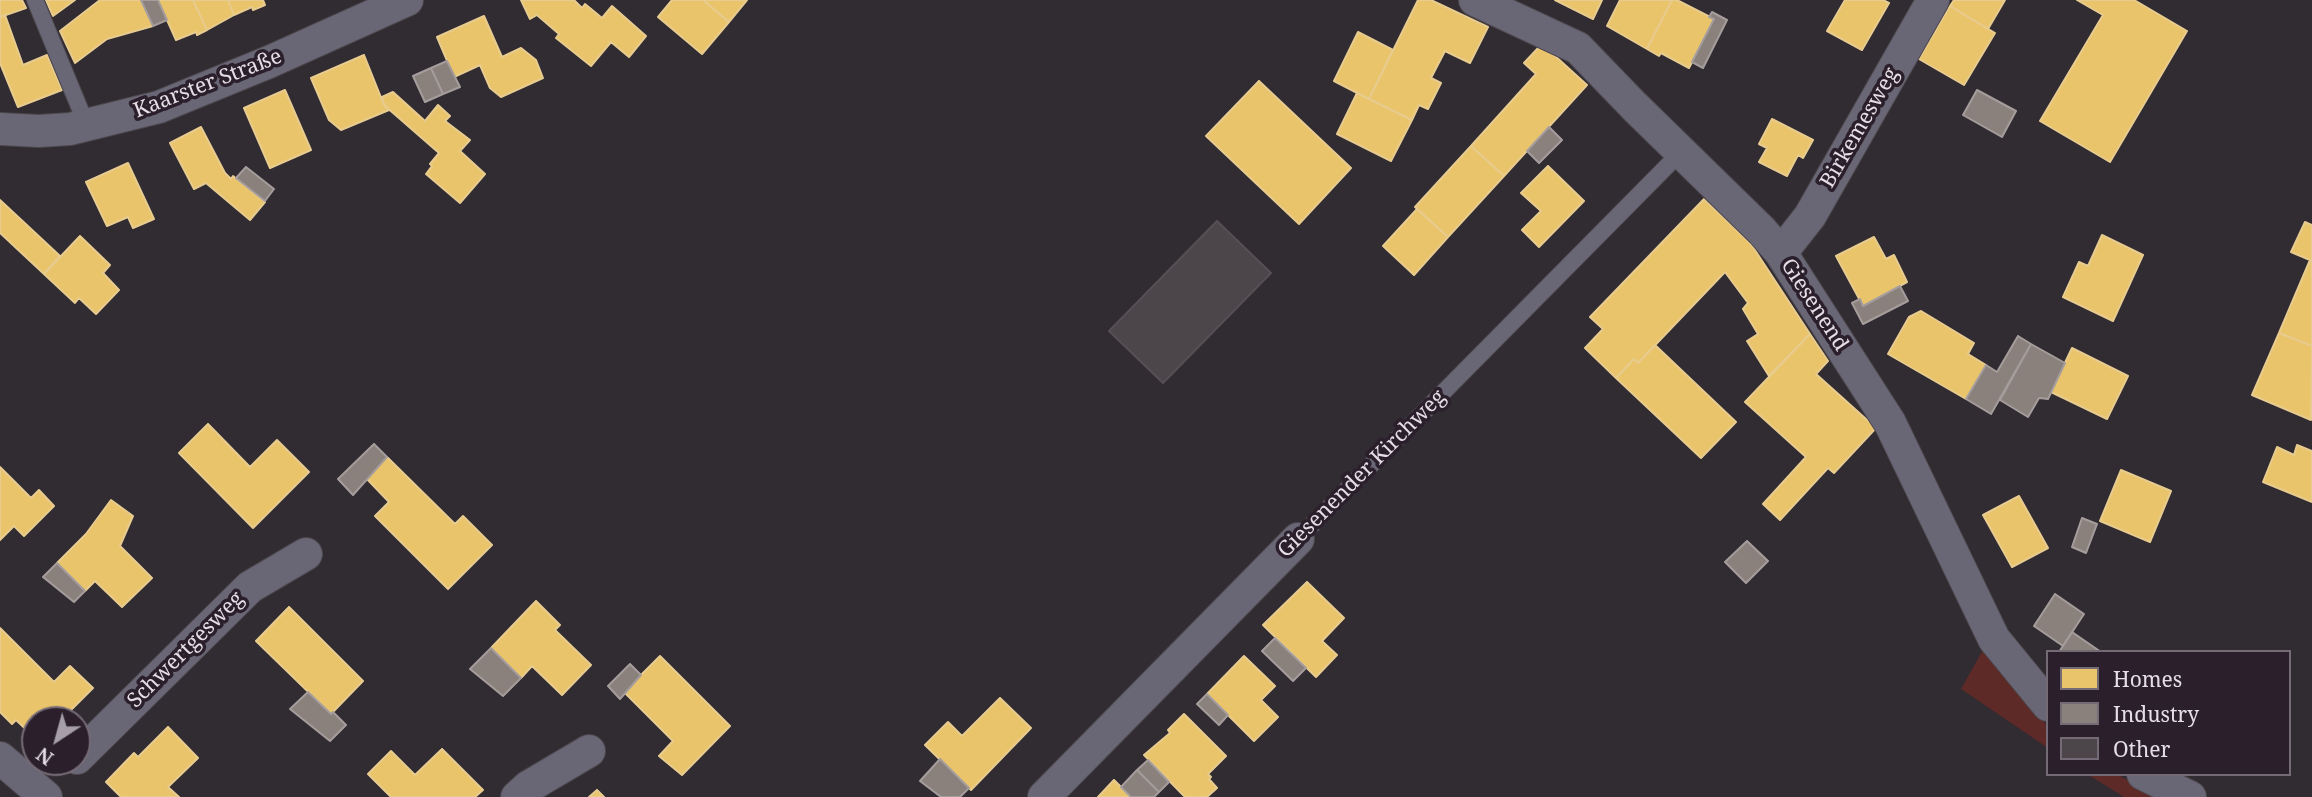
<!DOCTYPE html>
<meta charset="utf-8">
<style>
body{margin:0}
#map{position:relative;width:2312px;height:797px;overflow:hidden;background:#312b32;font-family:"Noto Serif",serif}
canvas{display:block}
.legend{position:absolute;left:2046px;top:650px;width:245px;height:126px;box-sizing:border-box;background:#2a1f2b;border:2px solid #756b76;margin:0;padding:9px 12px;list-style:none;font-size:21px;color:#e5dee6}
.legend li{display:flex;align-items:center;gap:14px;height:35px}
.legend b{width:35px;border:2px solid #756b76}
.north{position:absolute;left:21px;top:706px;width:70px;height:70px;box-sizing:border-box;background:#2a1f2b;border:2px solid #756b76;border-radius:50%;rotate:216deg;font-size:19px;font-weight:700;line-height:28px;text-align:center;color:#e5dee6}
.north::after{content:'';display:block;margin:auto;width:24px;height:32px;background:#a69fa7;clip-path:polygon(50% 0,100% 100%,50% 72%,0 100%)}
</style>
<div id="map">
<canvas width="2312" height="797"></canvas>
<ul class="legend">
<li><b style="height:19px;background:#e9c46a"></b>Homes</li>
<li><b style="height:19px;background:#8a817c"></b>Industry</li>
<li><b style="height:19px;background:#4c464a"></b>Other</li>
</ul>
<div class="north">N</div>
</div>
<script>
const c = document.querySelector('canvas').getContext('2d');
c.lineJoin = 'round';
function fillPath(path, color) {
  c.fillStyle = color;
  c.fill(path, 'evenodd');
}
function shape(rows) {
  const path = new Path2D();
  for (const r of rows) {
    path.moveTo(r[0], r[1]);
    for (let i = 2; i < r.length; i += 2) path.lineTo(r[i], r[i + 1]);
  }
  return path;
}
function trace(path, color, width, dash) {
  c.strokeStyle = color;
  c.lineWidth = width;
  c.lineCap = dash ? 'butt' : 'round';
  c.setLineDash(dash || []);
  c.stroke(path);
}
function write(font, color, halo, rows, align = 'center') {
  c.font = font + ' "Noto Serif",serif';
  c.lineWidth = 7;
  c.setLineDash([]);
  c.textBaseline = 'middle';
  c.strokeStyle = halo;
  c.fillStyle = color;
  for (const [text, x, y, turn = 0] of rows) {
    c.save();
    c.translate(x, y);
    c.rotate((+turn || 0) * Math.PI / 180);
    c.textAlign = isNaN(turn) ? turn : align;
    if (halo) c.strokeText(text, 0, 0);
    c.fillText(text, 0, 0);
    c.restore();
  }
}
fillPath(shape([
 [1984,648,2048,727,2048,748,1961,689],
 [2087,774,2117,774,2156,797,2124,797]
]), '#5d2a28');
const homes = shape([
 [0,0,22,0,26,8,0,17,0,0],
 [46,0,75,0,53,16,46,0],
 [100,0,141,0,153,26,107,39,75,63,60,31,100,0],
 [158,0,193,0,207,30,197,35,196,32,176,40,158,0],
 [193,0,228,0,234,15,207,30,193,0],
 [228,0,263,0,265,5,253,10,252,7,234,15,228,0],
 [521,0,574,0,582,8,585,4,602,18,612,6,646,36,629,57,611,42,591,66,556,38,559,34,537,15,530,19,521,0],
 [672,0,703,0,729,22,702,54,658,17,672,0],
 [703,0,747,0,729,22,703,0],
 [1418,0,1431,0,1488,27,1470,63,1445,51,1431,78,1441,83,1428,109,1419,105,1412,120,1369,99,1418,0],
 [1555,0,1602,0,1593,19,1555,0],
 [1620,0,1672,0,1647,49,1607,26,1620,0],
 [1672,0,1677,0,1714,19,1689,68,1661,53,1659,56,1647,49,1672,0],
 [1845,0,1883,0,1889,3,1862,50,1827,31,1845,0],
 [1954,0,2005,0,1988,29,1950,6,1954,0],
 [2077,0,2134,0,2187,31,2110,162,2040,121,2103,15,2077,0],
 [1950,6,1995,33,1964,85,1919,59,1950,6],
 [5,15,23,65,47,55,62,90,18,107,0,63,0,17,5,15],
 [484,16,502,57,521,48,536,60,543,78,501,97,490,88,480,65,454,77,437,37,484,16],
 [1358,32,1393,50,1369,99,1334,81,1358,32],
 [1539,47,1554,55,1587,85,1504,176,1471,146,1536,74,1524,63,1539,47],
 [364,55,384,105,389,110,341,130,329,120,311,78,364,55],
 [1259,81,1351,168,1299,224,1206,136,1259,81],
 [285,90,311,150,270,168,244,108,285,90],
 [393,92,425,121,438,105,450,116,445,121,470,140,460,151,485,174,460,203,426,174,432,166,430,164,439,153,384,105,382,97,393,92],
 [1357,93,1412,120,1391,161,1337,134,1357,93],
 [1772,119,1813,140,1803,158,1798,155,1787,176,1759,162,1767,148,1759,144,1772,119],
 [201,127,225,173,231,179,233,176,265,202,250,220,206,183,194,189,170,143,201,127],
 [1471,146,1504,176,1448,237,1415,207,1471,146],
 [128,163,154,219,133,228,128,217,107,226,86,182,128,163],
 [1548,166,1584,201,1539,247,1522,230,1541,211,1521,193,1548,166],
 [1704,199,1751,244,1810,334,1769,376,1747,341,1758,334,1743,309,1748,303,1725,272,1638,363,1634,359,1616,378,1585,348,1603,329,1590,317,1704,199],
 [0,200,60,256,44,274,0,233,0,200],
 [1417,209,1448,237,1414,275,1383,246,1417,209],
 [2305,222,2312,225,2312,346,2279,333,2310,260,2291,252,2305,222],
 [2102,235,2143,255,2113,321,2063,297,2079,262,2088,266,2102,235],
 [80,236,110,265,103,273,119,290,96,314,79,298,75,303,44,274,80,236],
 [1874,237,1886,259,1894,255,1907,282,1863,306,1836,256,1874,237],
 [1921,311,1974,343,1968,354,1986,365,1966,399,1888,354,1909,317,1921,311],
 [2279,333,2312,346,2311,420,2252,395,2279,333],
 [1810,334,1828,361,1816,374,1876,428,1834,473,1828,468,1780,520,1763,504,1806,457,1745,402,1810,334],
 [1655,345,1736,422,1701,458,1616,378,1634,359,1638,363,1655,345],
 [2072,348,2128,376,2107,419,2051,392,2072,348],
 [208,424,250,467,277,440,309,472,253,528,179,453,208,424],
 [2297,445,2312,451,2312,502,2263,482,2277,447,2294,455,2297,445],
 [387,457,455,524,463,516,492,545,448,589,375,516,389,502,366,478,387,457],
 [0,467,31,498,39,490,54,506,24,536,14,526,0,540,0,467],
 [2121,470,2171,491,2150,542,2100,521,2121,470],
 [2019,496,2048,548,2012,567,1983,515,2019,496],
 [111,500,133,516,120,546,152,578,122,607,95,581,85,591,57,563,86,534,111,500],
 [1307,582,1344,618,1322,641,1337,655,1316,677,1263,625,1307,582],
 [536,601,560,625,555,630,591,665,562,695,532,666,521,678,491,648,536,601],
 [289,607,363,681,331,714,256,641,289,607],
 [0,628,54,682,70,666,93,688,61,720,35,720,35,738,16,720,12,724,0,712,0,628],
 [660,656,730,726,682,775,659,756,673,741,624,692,660,656],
 [1244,656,1275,686,1261,700,1278,717,1254,741,1207,694,1244,656],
 [1000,698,1031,728,971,790,925,745,948,722,962,736,1000,698],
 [1184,714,1226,756,1208,774,1211,777,1209,779,1217,788,1207,797,1185,797,1144,755,1170,733,1168,730,1184,714],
 [168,727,198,758,168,787,179,797,121,797,106,782,134,753,138,757,168,727],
 [442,749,483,790,475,797,391,797,368,774,391,751,415,775,442,749],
 [1114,780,1131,797,1098,797,1114,780],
 [597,790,604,797,589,797,597,790]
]);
fillPath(homes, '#e9c46a');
trace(homes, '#e8cc8f', 2);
const industry = shape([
 [141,0,158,0,167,20,153,26,141,0],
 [1712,12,1727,20,1703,68,1692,62,1714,19,1709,17,1712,12],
 [447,61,460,87,443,94,431,68,447,61],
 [431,68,443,94,425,102,413,76,431,68],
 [1977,90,2016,111,2002,137,1963,115,1977,90],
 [1549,127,1562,140,1539,163,1527,151,1549,127],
 [246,167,274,189,265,201,236,178,246,167],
 [1900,286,1908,301,1863,324,1852,303,1860,299,1863,306,1900,286],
 [2018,336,2031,344,1991,414,1966,399,1986,365,1997,372,2018,336],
 [2031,344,2065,363,2048,399,2039,398,2028,417,2000,400,2031,344],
 [374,444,387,457,353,495,338,479,374,444],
 [2082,518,2097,524,2086,553,2072,547,2082,518],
 [1747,541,1768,561,1746,583,1725,562,1747,541],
 [57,563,85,591,74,602,43,577,57,563],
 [2055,594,2084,614,2063,646,2034,626,2055,594],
 [2072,632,2101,652,2059,652,2072,632],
 [1275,638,1306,668,1293,681,1262,651,1275,638],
 [491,648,521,678,503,696,470,669,491,648],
 [630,664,641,675,620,699,608,686,630,664],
 [308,692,331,714,333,712,346,725,330,741,290,709,308,692],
 [1207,694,1228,715,1219,725,1197,704,1207,694],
 [940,759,969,788,960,797,941,797,920,781,940,759],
 [1148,760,1169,782,1159,792,1137,770,1148,760],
 [1137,770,1159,792,1154,797,1131,797,1121,787,1137,770]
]);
fillPath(industry, '#8a817c');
trace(industry, '#a59d9c', 2);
const building = shape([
 [1217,221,1271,273,1163,383,1109,331,1217,221]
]);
fillPath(building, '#4c464a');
trace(building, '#565055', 2);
const lane = shape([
 [35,0,87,126],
 [1298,539,1681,152]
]);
const street = shape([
 [1475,0,1578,48,1634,106,1762,231,1781,253,1890,423,1994,639,2048,705],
 [0,129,39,131,70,129,159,107,269,62,407,0],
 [1781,253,1810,216,1933,0],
 [0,758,46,797],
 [77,758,250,587,306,554],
 [2143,774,2190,797],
 [517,797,528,787,589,751],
 [1044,797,1298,539]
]);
trace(lane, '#4d484e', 18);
trace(street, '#4d484e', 34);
trace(lane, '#696675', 16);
trace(street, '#696675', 32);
write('21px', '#e5dee6', '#2a1f2b', [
 ["Kaarster Straße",208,84,-21],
 ["Birkemesweg",1860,128,-60],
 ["Giesenend",1814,305,57],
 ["Giesenender Kirchweg",1362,474,-45],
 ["Schwertgesweg",186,650,-45]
]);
</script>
